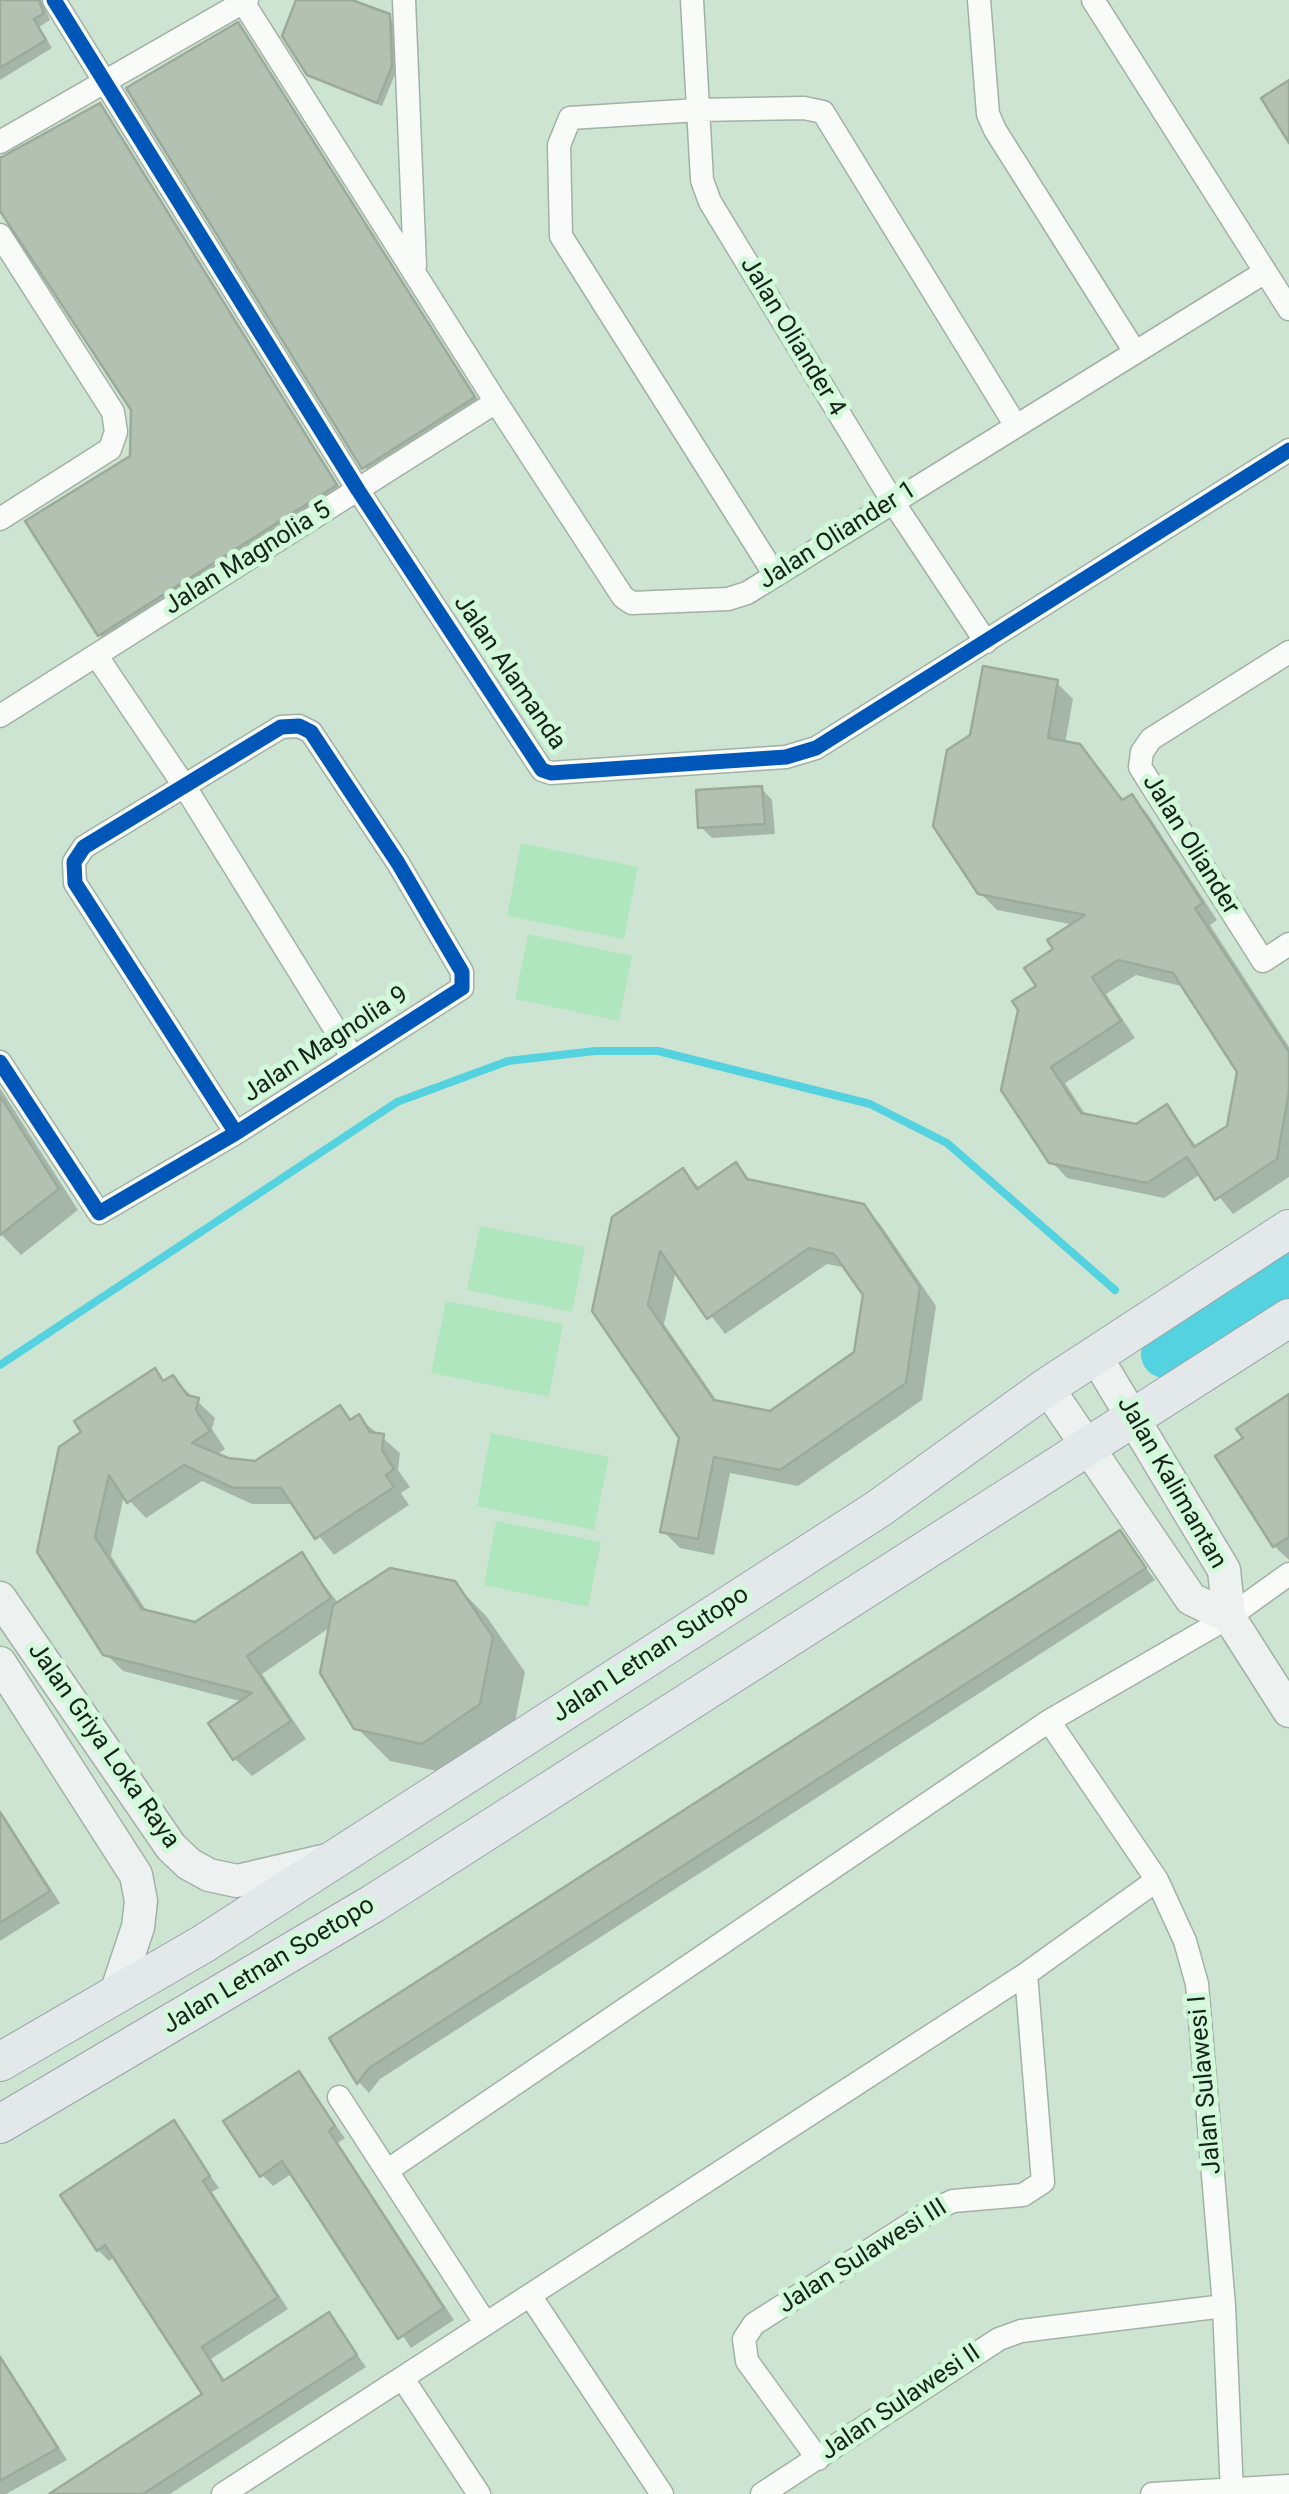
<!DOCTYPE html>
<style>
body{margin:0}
canvas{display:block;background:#cee4d3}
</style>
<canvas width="1289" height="2494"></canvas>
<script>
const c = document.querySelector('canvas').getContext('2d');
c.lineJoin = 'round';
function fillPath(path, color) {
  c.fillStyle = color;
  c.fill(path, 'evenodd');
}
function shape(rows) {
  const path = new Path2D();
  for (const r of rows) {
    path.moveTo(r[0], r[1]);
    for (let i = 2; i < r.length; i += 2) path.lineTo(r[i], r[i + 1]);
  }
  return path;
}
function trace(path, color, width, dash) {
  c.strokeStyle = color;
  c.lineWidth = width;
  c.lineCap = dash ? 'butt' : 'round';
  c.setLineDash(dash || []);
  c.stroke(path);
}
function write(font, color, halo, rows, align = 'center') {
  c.font = font + ' Roboto,sans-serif';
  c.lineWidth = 10;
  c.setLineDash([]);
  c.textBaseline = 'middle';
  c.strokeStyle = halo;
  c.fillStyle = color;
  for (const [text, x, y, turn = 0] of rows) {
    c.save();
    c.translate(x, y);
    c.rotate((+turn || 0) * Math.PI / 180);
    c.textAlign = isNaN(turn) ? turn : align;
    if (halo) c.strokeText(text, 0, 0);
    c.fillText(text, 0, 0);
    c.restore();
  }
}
fillPath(shape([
 [521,843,638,867,624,939,507,916],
 [528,934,632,956,619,1021,515,999],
 [480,1226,585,1247,572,1312,467,1290],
 [446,1301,563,1324,549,1397,431,1373],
 [491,1433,609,1457,594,1530,477,1506],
 [496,1521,601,1542,588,1607,484,1585]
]), '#b0e6bd');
fillPath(shape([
 [0,0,50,0,45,8,50,20,39,27,52,48,0,80],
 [299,0,345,0,394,22,396,72,382,106,309,74],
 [238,26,484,409,375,478,364,467],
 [100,106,346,497,111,646,100,635,133,457,133,409,0,206,0,161],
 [1057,683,1073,699,1065,744,1079,747,1124,802,1131,797,1147,813,1217,920,1210,925,1289,1047,1289,1177,1233,1214,1201,1174,1164,1198,1067,1178,1051,1161,1039,986,1075,925,997,910,980,893],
 [1136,975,1185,987,1239,1071,1229,1127,1198,1148,1166,1108,1137,1127,1087,1117,1065,1083,1135,1038,1106,994],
 [761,788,772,800,775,834,712,838,701,827],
 [0,1088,78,1210,21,1255,0,1233],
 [736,1165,753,1183,863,1207,880,1224,936,1306,922,1400,798,1486,730,1473,714,1555,680,1548,663,1531,681,1438,594,1311,682,1171,701,1189],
 [827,1264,847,1268,865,1295,856,1354,770,1414,719,1404,664,1324,676,1270,725,1334],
 [155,1371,166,1383,173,1378,215,1418,212,1429,225,1449,216,1455,256,1464,340,1408,353,1421,358,1417,400,1453,398,1470,410,1487,401,1493,409,1505,334,1555,294,1504,252,1504,202,1481,146,1518,124,1495,111,1556,148,1613,195,1625,301,1555,339,1604,454,1583,487,1617,525,1672,512,1737,456,1775,390,1761,356,1727,332,1626,262,1674,306,1739,252,1776,235,1759,244,1702,123,1671,105,1653,40,1552],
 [1289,1397,1289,1560,1274,1546,1246,1439],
 [1120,1533,1155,1580,380,2079,369,2093,359,2082,332,2039],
 [0,1810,60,1903,0,1941],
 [298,2074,345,2138,338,2143,454,2320,411,2348,293,2173,273,2186,262,2175],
 [173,2123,219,2188,212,2192,288,2309,211,2359,226,2382,329,2315,366,2367,170,2494,53,2494,206,2395,115,2257,109,2261,98,2250],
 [0,2355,67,2460,6,2494,0,2494]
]), '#0003');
trace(shape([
 [0,1365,397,1102,508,1061,595,1051,658,1051,870,1104,947,1143,1115,1290]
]), '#54d2df', 8);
trace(shape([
 [1165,1354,1289,1275]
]), '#54d2df', 48);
const building = shape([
 [0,0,39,0,44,13,34,19,46,40,0,68,0,0],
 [296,0,352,0,390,14,392,66,377,103,307,75,282,36,296,0],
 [238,22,475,397,362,469,126,88,238,22],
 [1289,80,1289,143,1261,98,1289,80],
 [100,103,337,485,98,636,25,521,130,456,131,410,0,211,0,158,100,103],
 [983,666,1058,680,1048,738,1080,744,1122,800,1132,794,1203,903,1195,908,1289,1052,1289,1092,1277,1159,1215,1200,1187,1157,1147,1183,1049,1163,1001,1090,1018,1010,1012,1001,1036,986,1024,968,1053,949,1047,940,1085,915,978,894,933,826,947,750,970,735,983,666],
 [1118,960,1173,973,1237,1072,1227,1126,1194,1147,1167,1104,1136,1124,1081,1113,1051,1067,1121,1021,1092,977,1118,960],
 [762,786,765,824,698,828,696,790,762,786],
 [0,1096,59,1189,0,1235,0,1096],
 [736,1162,747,1179,864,1204,920,1287,906,1383,780,1470,714,1457,698,1539,660,1532,679,1438,592,1311,612,1217,683,1168,697,1189,736,1162],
 [809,1248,834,1254,863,1295,854,1352,770,1411,714,1400,648,1305,660,1251,707,1319,809,1248],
 [155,1368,163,1381,173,1375,187,1395,199,1398,196,1410,210,1431,192,1443,228,1458,255,1461,340,1405,350,1420,359,1414,370,1432,384,1434,382,1450,394,1469,386,1475,394,1487,315,1539,281,1488,233,1488,184,1465,127,1503,109,1475,95,1537,142,1609,195,1622,302,1552,331,1598,247,1656,291,1721,233,1760,208,1723,252,1693,103,1655,37,1552,59,1447,81,1432,74,1421,155,1368],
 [1289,1394,1289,1537,1273,1547,1215,1456,1243,1438,1236,1429,1289,1394],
 [1120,1530,1146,1568,400,2048,369,2068,357,2084,329,2038,1120,1530],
 [390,1568,455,1581,493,1637,480,1704,422,1744,354,1729,320,1673,333,1605,390,1568],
 [0,1812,50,1891,0,1923,0,1812],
 [299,2071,335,2126,329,2131,444,2308,398,2339,282,2161,260,2177,223,2121,299,2071],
 [174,2120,210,2176,203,2181,278,2297,202,2347,223,2381,329,2312,357,2355,143,2494,49,2494,202,2394,105,2245,97,2251,60,2195,174,2120],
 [0,2357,58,2448,0,2481,0,2357]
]);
fillPath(building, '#b3c1b2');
trace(building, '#9caa9b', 2.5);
const street = shape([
 [54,0,358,490,542,770,551,773,786,757,816,748,1289,450],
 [404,0,415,266],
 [692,0,702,180,710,202,893,502,986,642],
 [979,0,988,114,995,130,1135,352],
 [1093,0,1289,309],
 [243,2,496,402,623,597,632,603,728,599,747,593,1265,272],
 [0,142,247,0],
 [0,235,113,412,116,432,110,449,0,519],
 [775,575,561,236,559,145,570,118,698,110,804,108,823,112,1016,426],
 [1289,652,1151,739,1142,752,1140,767,1263,961,1289,944],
 [96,655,185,787,353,1058],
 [0,716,496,402],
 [0,1062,99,1213,236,1133,462,988,462,972,398,863,311,732,299,726,281,727,84,847,74,862,75,883,236,1133],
 [1049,1721,1157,1880,1185,1941,1197,1984,1224,2306,1232,2494],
 [339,2097,486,2324],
 [388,2170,1049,1721,1229,1617,1289,1574],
 [531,2297,662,2494],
 [403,2379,479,2494],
 [818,2459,747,2361,744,2339,754,2324,931,2211,953,2201,1023,2195,1043,2182,1026,1974],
 [223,2494,1026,1974,1157,1880],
 [762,2494,999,2339,1021,2331,1224,2306],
 [1152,2494,1289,2486]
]);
const secondary = shape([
 [1095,1355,1224,1570,1229,1617,1289,1711],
 [1047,1387,1191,1599,1229,1617],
 [0,1598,171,1847,189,1864,209,1875,237,1881,327,1860],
 [0,1663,136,1875,141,1901,138,1927,117,1990]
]);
const primary = shape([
 [0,2062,203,1944,878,1509,1047,1387,1289,1229],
 [0,2124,374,1903,1289,1318]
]);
trace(street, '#a1b2a5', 25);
trace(secondary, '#a1b2a5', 35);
trace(primary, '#98a5a5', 40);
trace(street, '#f8fbf8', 22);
trace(secondary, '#edf2f1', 32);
trace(primary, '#e3e8ea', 38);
trace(shape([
 [54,0,358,490,542,770,551,773,786,757,816,748,1289,450],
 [0,1062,99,1213,236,1133,462,988,462,972,398,863,311,732,299,726,281,727,84,847,74,862,75,883,236,1133]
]), '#0057b8', 15);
write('25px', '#152318', '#d3f9db', [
 ["Jalan Oliander 4",792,337,59],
 ["Jalan Oliander 1",838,536,-32],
 ["Jalan Magnolia 5",248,559,-32],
 ["Jalan Alamanda",509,673,56],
 ["Jalan Oliander",1190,845,58],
 ["Jalan Magnolia 9",326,1045,-33],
 ["Jalan Kalimantan",1171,1483,60],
 ["Jalan Letnan Sutopo",651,1655,-33],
 ["Jalan Griya Loka Raya",103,1746,55],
 ["Jalan Letnan Soetopo",269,1966,-31],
 ["Jalan Sulawesi I",1206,2085,-95],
 ["Jalan Sulawesi III",863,2257,-32],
 ["Jalan Sulawesi II",901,2403,-34]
]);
</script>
